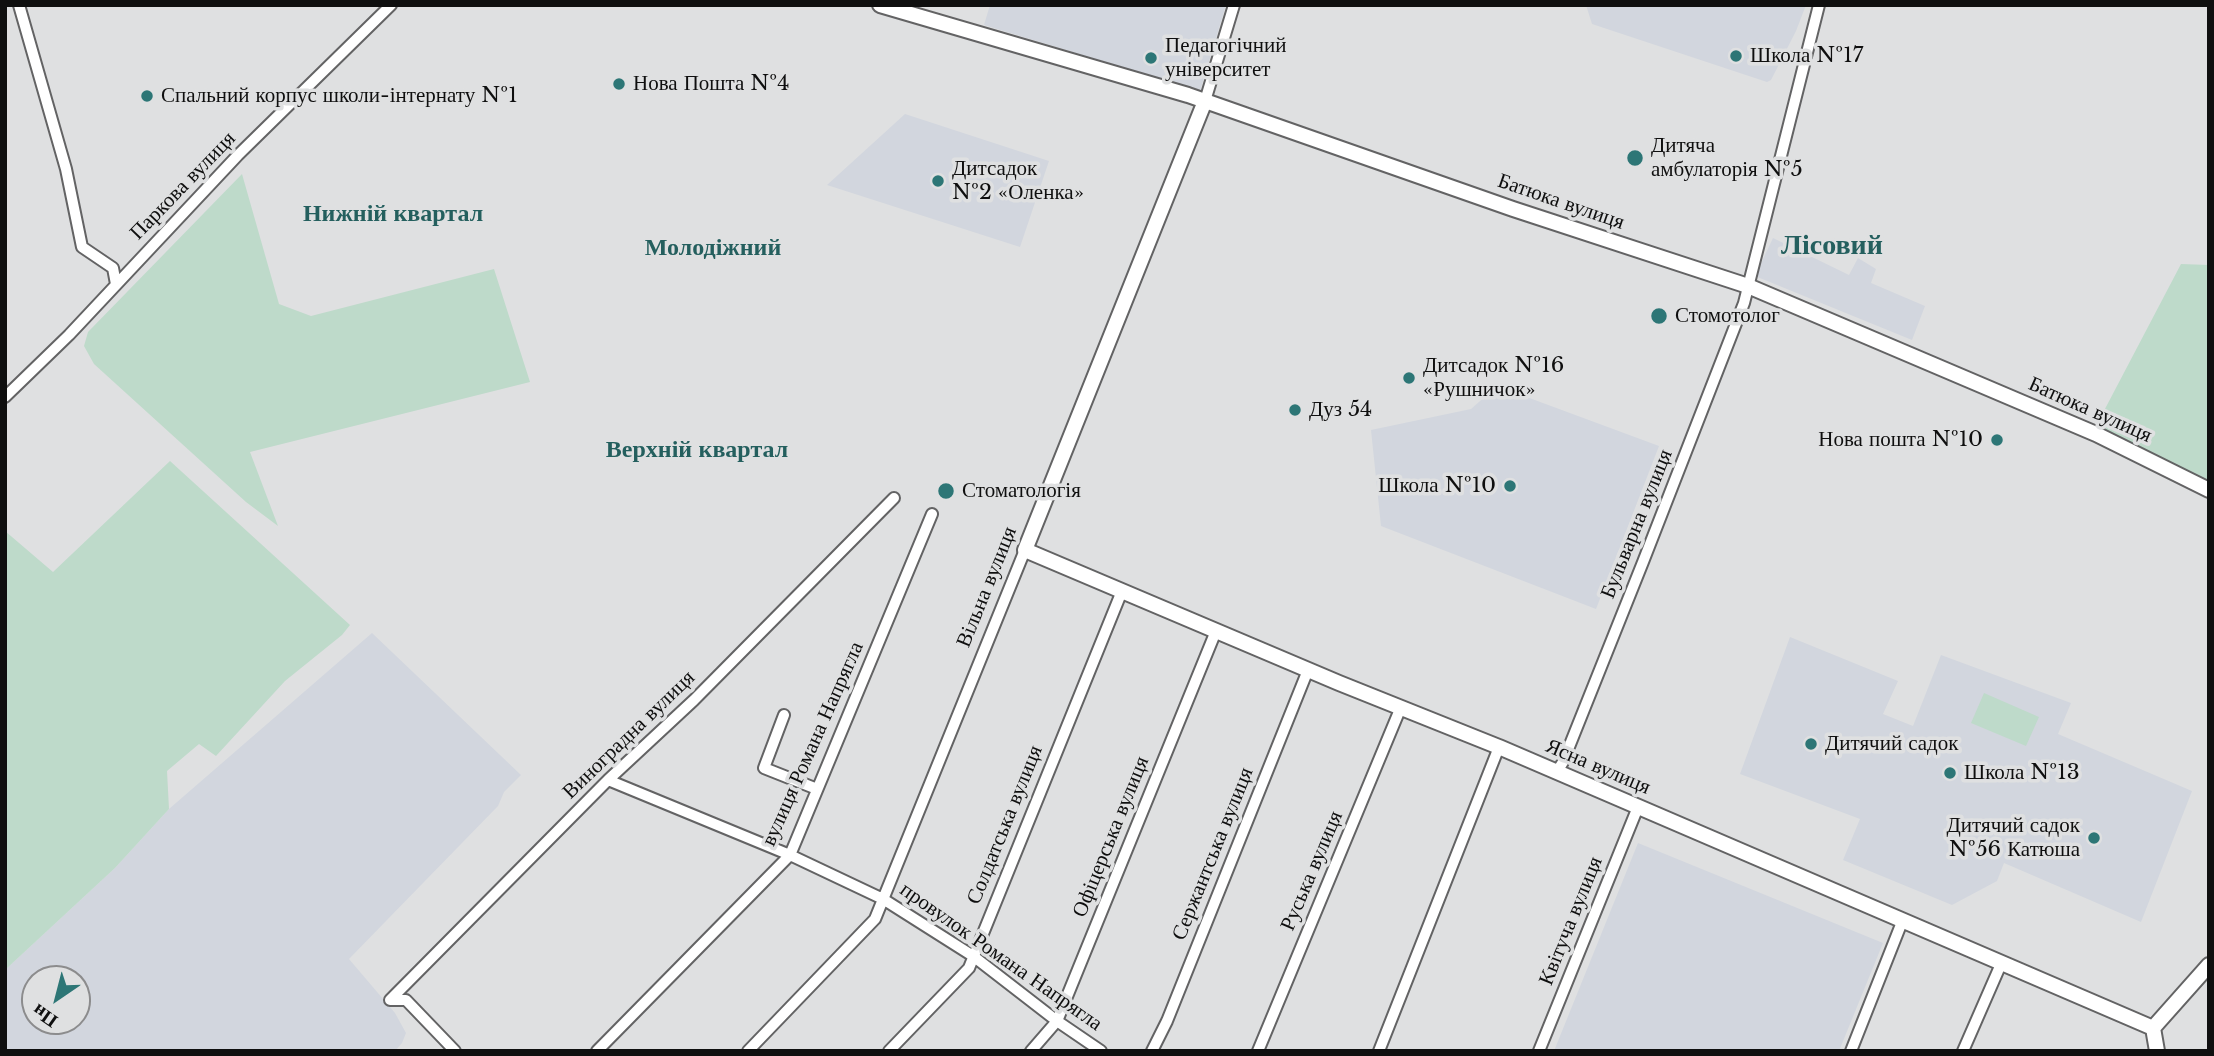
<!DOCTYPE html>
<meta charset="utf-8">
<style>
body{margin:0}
#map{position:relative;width:2214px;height:1056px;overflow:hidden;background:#dfe0e1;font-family:"Libre Baskerville",serif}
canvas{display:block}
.frame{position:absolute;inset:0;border:7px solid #0f0f0f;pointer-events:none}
.north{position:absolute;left:21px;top:965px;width:70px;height:70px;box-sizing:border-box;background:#dfe0e1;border:2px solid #8c8c8d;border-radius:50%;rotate:215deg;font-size:19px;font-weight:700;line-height:28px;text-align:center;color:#0f0f0f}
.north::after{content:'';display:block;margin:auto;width:24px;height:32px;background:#2d7676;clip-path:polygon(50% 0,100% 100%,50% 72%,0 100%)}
</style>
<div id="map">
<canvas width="2214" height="1056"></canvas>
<div class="frame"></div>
<div class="north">Пн</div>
</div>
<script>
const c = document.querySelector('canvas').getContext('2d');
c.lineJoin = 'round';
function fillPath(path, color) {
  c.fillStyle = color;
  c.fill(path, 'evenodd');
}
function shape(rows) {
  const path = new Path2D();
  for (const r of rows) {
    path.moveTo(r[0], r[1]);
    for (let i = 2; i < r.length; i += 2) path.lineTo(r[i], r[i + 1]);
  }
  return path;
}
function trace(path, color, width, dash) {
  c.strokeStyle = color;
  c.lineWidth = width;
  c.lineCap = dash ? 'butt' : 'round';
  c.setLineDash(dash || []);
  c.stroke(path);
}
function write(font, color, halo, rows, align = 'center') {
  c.font = font + ' "Libre Baskerville",serif';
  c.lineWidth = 7;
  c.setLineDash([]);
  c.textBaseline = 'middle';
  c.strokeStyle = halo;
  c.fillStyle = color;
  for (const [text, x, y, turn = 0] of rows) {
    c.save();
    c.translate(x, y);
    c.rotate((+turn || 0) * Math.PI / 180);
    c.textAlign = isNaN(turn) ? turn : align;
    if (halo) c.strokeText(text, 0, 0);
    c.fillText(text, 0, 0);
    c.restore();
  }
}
fillPath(shape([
 [990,5,1226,5,1200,91,984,25],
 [1586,5,1806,5,1796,31,1771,80,1767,82,1592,24],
 [905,114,1049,161,1020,247,827,185],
 [1773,238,1849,275,1858,258,1876,269,1871,283,1925,306,1912,340,1755,276],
 [1497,386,1659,446,1596,609,1381,526,1371,430,1471,409],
 [372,633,521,775,504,792,498,806,349,959,395,1013,406,1033,402,1043,395,1051,5,1051,5,970,115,868,169,809],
 [35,979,77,979,77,1021,35,1021],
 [1790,637,1898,681,1883,714,1913,726,1941,655,2071,703,2058,734,2192,791,2141,922,2004,863,1997,881,1952,905,1843,860,1860,819,1740,774],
 [1638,843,1883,943,1839,1051,1554,1051]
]), '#d2d6de');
fillPath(shape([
 [242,174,279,304,311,316,494,269,530,382,250,452,278,526,246,502,94,364,84,346,88,332],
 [2181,264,2209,265,2209,482,2096,426],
 [170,461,350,625,342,635,285,681,216,756,199,744,167,771,169,809,115,868,5,970,5,531,53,572],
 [1984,693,2039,717,2026,746,1971,723]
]), '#bedaca');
const street = shape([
 [19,5,66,169,82,247,113,268,116,284],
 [1205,101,1234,5],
 [5,397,69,335,238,155,391,5],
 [784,715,764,768,817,789],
 [1556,773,1563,762,1643,562,1744,303,1819,5],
 [608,780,790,855,883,899,973,956,1057,1021,1101,1051],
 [390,1000,608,780,694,700,894,498],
 [390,1000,406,1000,455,1051],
 [597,1051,790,855,932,514],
 [748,1051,875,919,1025,550],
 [889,1051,969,968,1122,591],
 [1031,1051,1057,1021,1216,631],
 [1152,1051,1167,1021,1308,670],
 [1258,1051,1401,707],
 [1379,1051,1499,747],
 [1539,1051,1638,807],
 [1851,1051,1902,922],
 [1963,1051,2001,964]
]);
const secondary = shape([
 [880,5,1188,95,1513,209,1748,286,2096,434,2209,490],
 [1205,101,1025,550,1339,683,1499,747,2153,1028],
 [2153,1028,2209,965],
 [2153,1028,2157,1051]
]);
trace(street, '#636364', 14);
trace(secondary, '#636364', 18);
trace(street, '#fff', 10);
trace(secondary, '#fff', 14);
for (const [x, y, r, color] of [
 [1736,56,7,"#2d7676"],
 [1151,58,7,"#2d7676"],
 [619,84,7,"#2d7676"],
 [147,96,7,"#2d7676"],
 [1635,158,9,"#2d7676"],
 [938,181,7,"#2d7676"],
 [1659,316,9,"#2d7676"],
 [1409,378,7,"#2d7676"],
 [1295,410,7,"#2d7676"],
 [1997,440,7,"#2d7676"],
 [1510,486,7,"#2d7676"],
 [946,491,9,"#2d7676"],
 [1811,744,7,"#2d7676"],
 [1950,773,7,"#2d7676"],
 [2094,838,7,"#2d7676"]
]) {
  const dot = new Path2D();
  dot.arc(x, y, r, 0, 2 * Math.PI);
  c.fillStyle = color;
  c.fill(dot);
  trace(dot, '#dfe0e1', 2.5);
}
write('21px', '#0f0f0f', '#dfe0e1', [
 ["Педагогічний",1165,46],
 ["університет",1165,70],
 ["Школа №17",1750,56],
 ["Нова Пошта №4",633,84],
 ["Спальний корпус школи-інтернату №1",161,96],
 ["Дитяча",1651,146],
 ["амбулаторія №5",1651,170],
 ["Дитсадок",952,169],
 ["№2 «Оленка»",952,193],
 ["Стомотолог",1675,316],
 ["Дитсадок №16",1423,366],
 ["«Рушничок»",1423,390],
 ["Дуз 54",1309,410],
 ["Нова пошта №10",1983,440,"right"],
 ["Школа №10",1496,486,"right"],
 ["Стоматологія",962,491],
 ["Дитячий садок",1825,744],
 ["Школа №13",1964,773],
 ["Дитячий садок",2080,826,"right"],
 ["№56 Катюша",2080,850,"right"]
], 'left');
write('21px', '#0f0f0f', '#dfe0e1', [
 ["Паркова вулиця",183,186,-46],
 ["Батюка вулиця",1561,202,19],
 ["Батюка вулиця",2090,410,24],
 ["Бульварна вулиця",1637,524,-68],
 ["Вільна вулиця",987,587,-68],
 ["Виноградна вулиця",629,735,-44],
 ["вулиця Романа Напрягла",813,744,-66],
 ["Ясна вулиця",1598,767,23],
 ["Солдатська вулиця",1005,825,-68],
 ["Офіцерська вулиця",1111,837,-68],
 ["Сержантська вулиця",1213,854,-68],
 ["Руська вулиця",1312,871,-67],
 ["Квітуча вулиця",1571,921,-68],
 ["провулок Романа Напрягла",1001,957,35]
]);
write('bold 24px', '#245f5e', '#dfe0e1', [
 ["Нижній квартал",393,214],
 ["Молодіжний",713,248],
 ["Верхній квартал",697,450]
]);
write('bold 28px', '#245f5e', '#dfe0e1', [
 ["Лісовий",1832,246]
]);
</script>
